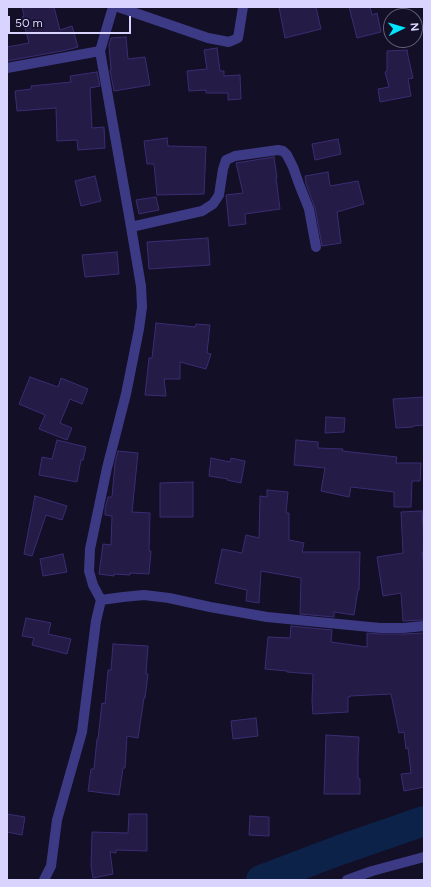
<!DOCTYPE html>
<style>
body{margin:0}
#map{position:relative;width:431px;height:887px;overflow:hidden;background:#130f26;font-family:Figtree,sans-serif}
canvas{display:block}
.frame{position:absolute;inset:0;border:8px solid #d9d4ff;pointer-events:none}
.north{position:absolute;left:383px;top:8px;width:40px;height:40px;box-sizing:border-box;background:#130f26;border:1px solid #625e7d;border-radius:50%;rotate:85deg;font-size:11px;font-weight:700;line-height:16px;text-align:center;color:#d9d4ff}
.north::after{content:'';display:block;margin:auto;width:14px;height:18px;background:#00e5ff;clip-path:polygon(50% 0,100% 100%,50% 72%,0 100%)}
.scale{position:absolute;left:8px;top:16px;width:123px;height:18px;box-sizing:border-box;border:2px solid #d9d4ff;border-top:0;padding-left:5px;font-size:12px;line-height:14px;white-space:nowrap;color:#d9d4ff;-webkit-text-stroke:3px #130f26;paint-order:stroke}
</style>
<div id="map">
<canvas width="431" height="887"></canvas>
<div class="frame"></div>
<div class="north">N</div>
<div class="scale">50 m</div>
</div>
<script>
const c = document.querySelector('canvas').getContext('2d');
c.lineJoin = 'round';
function shape(rows) {
  const path = new Path2D();
  for (const r of rows) {
    path.moveTo(r[0], r[1]);
    for (let i = 2; i < r.length; i += 2) path.lineTo(r[i], r[i + 1]);
  }
  return path;
}
function trace(path, color, width, dash) {
  c.strokeStyle = color;
  c.lineWidth = width;
  c.lineCap = dash ? 'butt' : 'round';
  c.setLineDash(dash || []);
  c.stroke(path);
}
function fillPath(path, color) {
  c.fillStyle = color;
  c.fill(path, 'evenodd');
}
trace(shape([
 [261,880,340,850,424,821]
]), '#0c2248', 30);
const building = shape([
 [22,7,54,7,60,30,72,26,78,47,67,50,7,61,7,47,29,43,22,17,24,16,22,7],
 [279,7,316,7,321,29,285,38,279,7],
 [349,7,370,7,372,15,377,13,381,32,357,38,349,7],
 [126,37,128,59,145,57,150,85,114,91,110,70,111,70,109,45,111,38,126,37],
 [217,48,220,71,224,71,224,76,240,75,241,99,228,100,228,93,206,93,206,90,189,91,187,71,207,69,204,50,217,48],
 [407,50,408,56,413,78,408,79,411,96,380,102,378,89,389,87,385,72,387,71,387,51,407,50],
 [97,72,100,86,90,88,92,128,104,127,105,148,78,150,77,140,57,141,56,108,17,111,15,91,31,89,31,86,71,82,70,76,97,72],
 [167,138,168,146,206,147,204,194,157,195,154,164,147,164,144,141,167,138],
 [338,139,341,154,315,160,312,144,338,139],
 [274,157,277,178,276,178,280,209,245,214,246,224,229,226,226,195,243,193,236,163,274,157],
 [328,172,330,186,358,181,364,204,337,212,341,243,322,246,315,208,306,184,305,176,328,172],
 [95,176,101,201,81,206,75,181,95,176],
 [156,197,159,210,139,214,136,200,156,197],
 [208,238,210,265,149,269,147,242,208,238],
 [117,252,119,274,85,277,82,255,117,252],
 [156,323,195,327,196,324,210,325,207,353,211,354,206,369,180,362,180,379,164,379,166,396,145,395,149,358,152,358,156,323],
 [30,377,58,387,61,378,88,389,82,404,70,399,60,423,72,428,67,440,39,429,45,415,19,404,30,377],
 [424,397,424,425,413,426,413,427,396,428,393,399,424,397],
 [326,417,345,418,344,432,325,433,326,417],
 [57,440,86,447,83,460,81,460,77,482,39,475,42,457,52,459,57,440],
 [296,440,318,442,318,448,343,449,342,451,397,457,396,463,421,463,420,481,412,481,411,507,394,507,394,492,351,487,349,497,321,491,325,468,294,465,296,440],
 [118,451,138,453,132,512,150,513,149,551,151,551,149,574,130,573,130,575,114,574,114,576,99,574,103,544,111,545,112,516,105,515,105,509,108,497,112,497,115,463,118,451],
 [211,458,230,462,231,458,245,461,241,483,227,480,228,479,209,476,211,458],
 [193,482,193,517,160,517,160,483,193,482],
 [267,490,288,492,286,513,289,513,289,540,304,543,302,552,360,552,359,590,358,590,354,615,334,612,334,617,300,614,301,578,261,571,259,603,246,601,247,590,215,583,222,549,242,553,246,535,259,538,260,496,267,497,267,490],
 [35,496,67,506,62,520,46,515,32,556,24,554,35,496],
 [422,511,424,540,424,552,422,552,424,567,424,620,403,621,401,593,383,596,377,557,403,553,401,512,422,511],
 [63,554,67,572,43,576,40,559,63,554],
 [26,618,51,623,48,634,71,639,67,654,32,645,34,638,22,636,26,618],
 [291,626,332,630,331,642,367,647,367,633,380,634,403,634,424,633,424,787,404,791,401,774,411,773,408,748,406,749,404,732,399,733,391,694,350,696,350,697,348,697,348,712,313,714,312,701,313,674,287,672,287,671,265,669,268,637,290,638,291,626],
 [113,644,148,646,146,674,148,674,145,698,144,698,138,738,127,736,125,768,123,768,119,795,88,791,91,769,94,769,97,739,98,739,102,703,105,704,108,670,111,670,113,644],
 [256,718,258,736,233,739,231,721,256,718],
 [326,735,359,737,358,757,358,778,360,779,360,794,324,794,326,735],
 [7,814,25,817,22,835,7,832,7,814],
 [129,814,147,814,147,851,116,850,116,853,110,852,113,874,93,878,91,866,92,832,128,833,129,814],
 [250,816,269,817,269,836,249,835,250,816]
]);
fillPath(building, '#241b47');
trace(building, '#3b2d73', 1);
trace(shape([
 [118,7,208,38,229,42,238,38,243,7],
 [7,68,100,51],
 [131,227,202,211,213,204,219,195,223,169,226,160,235,156,278,150,283,151,287,155,293,167,299,184,309,209,316,247],
 [101,600,93,585,89,571,90,549,107,468,126,394,139,329,142,307,141,286,131,227,100,51,113,7],
 [44,880,51,866,57,820,82,732,96,621,101,600,123,597,144,595,169,598,210,607,267,617,380,628,403,628,424,626],
 [347,880,372,871,424,857]
]), '#3d3a85', 10);
</script>
